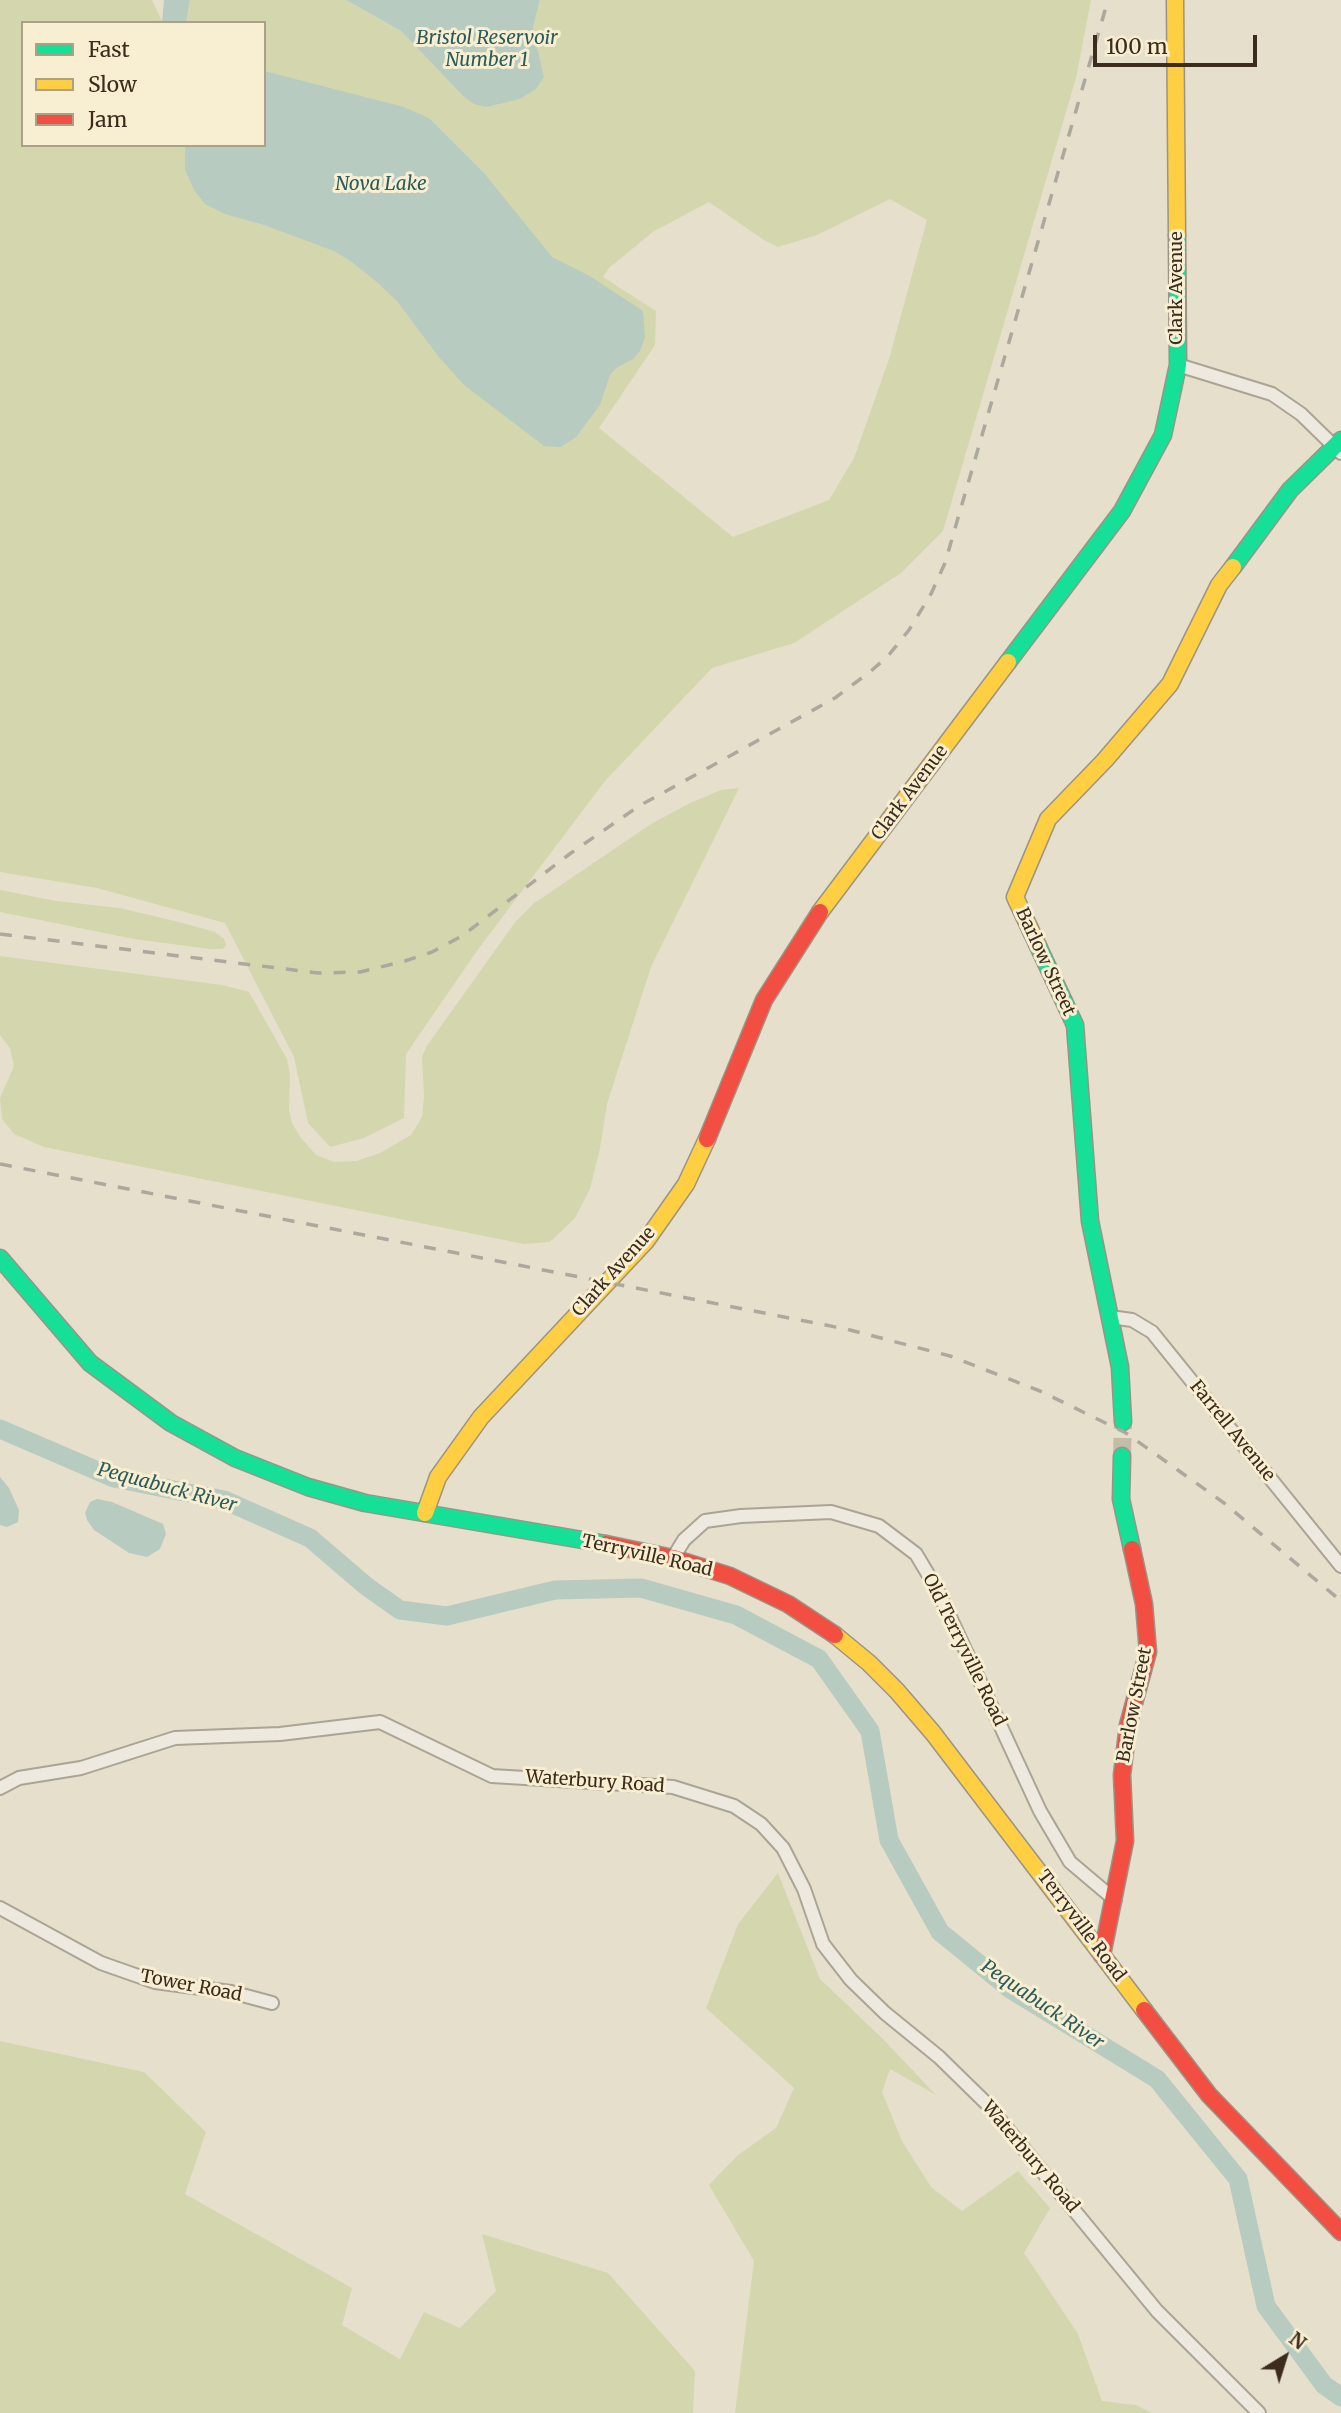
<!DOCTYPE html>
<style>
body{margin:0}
#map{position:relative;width:1341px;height:2413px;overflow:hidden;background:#e6dfcc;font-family:Merriweather,serif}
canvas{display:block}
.legend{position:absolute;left:21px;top:21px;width:245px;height:126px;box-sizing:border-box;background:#f8eed1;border:2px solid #aca089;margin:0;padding:9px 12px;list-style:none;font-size:21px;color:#3b2c1d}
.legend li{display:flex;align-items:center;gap:14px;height:35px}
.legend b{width:35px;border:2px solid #aca089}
.north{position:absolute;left:1250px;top:2322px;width:70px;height:70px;-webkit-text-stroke:5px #f8eed1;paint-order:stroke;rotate:38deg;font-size:19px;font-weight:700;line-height:28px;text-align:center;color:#3b2c1d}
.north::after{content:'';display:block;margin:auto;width:24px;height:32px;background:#3b2c1d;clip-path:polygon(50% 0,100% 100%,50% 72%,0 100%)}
.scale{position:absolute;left:1093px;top:35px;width:164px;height:32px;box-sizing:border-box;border:4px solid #3b2c1d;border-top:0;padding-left:9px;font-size:21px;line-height:24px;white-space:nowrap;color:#3b2c1d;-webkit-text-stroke:5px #f8eed1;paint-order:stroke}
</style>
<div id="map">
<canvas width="1341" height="2413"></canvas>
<ul class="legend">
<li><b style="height:9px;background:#16e098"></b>Fast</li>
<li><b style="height:9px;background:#ffcf43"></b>Slow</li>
<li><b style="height:9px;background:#f24e42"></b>Jam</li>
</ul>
<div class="north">N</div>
<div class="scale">100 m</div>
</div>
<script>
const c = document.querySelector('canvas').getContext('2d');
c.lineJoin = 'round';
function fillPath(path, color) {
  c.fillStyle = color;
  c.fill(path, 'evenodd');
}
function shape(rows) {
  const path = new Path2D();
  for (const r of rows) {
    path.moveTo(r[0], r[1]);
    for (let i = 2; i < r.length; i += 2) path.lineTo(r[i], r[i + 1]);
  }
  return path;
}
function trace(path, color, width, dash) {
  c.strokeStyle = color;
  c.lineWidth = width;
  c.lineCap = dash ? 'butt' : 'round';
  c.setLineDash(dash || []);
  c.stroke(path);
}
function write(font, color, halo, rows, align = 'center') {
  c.font = font + ' Merriweather,serif';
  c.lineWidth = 6;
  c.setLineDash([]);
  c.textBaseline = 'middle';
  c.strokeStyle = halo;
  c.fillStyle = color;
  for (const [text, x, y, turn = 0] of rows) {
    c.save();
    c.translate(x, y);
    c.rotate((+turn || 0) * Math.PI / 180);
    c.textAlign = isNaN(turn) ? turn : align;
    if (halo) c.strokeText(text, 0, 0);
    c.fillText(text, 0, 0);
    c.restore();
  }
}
fillPath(shape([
 [0,0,152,0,162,21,165,23,23,23,23,145,264,145,264,23,186,23,190,0,346,0,401,31,463,96,505,102,520,99,544,77,533,28,540,0,1091,0,1076,78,943,531,901,573,794,643,712,668,605,781,479,948,406,1054,404,1118,364,1138,330,1147,308,1123,294,1057,225,923,97,888,0,872],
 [890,199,927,220,889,359,854,458,829,500,733,537,599,428,655,345,656,311,603,277,609,268,654,231,709,202,764,240,778,247,817,235],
 [739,788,651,967,607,1104,600,1148,590,1189,575,1218,550,1242,524,1244,44,1147,14,1134,2,1119,0,1098,14,1066,10,1048,0,1035,0,956,222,985,249,992,287,1059,290,1074,289,1110,292,1123,301,1138,316,1155,334,1162,356,1161,380,1153,411,1135,422,1117,424,1096,422,1057,426,1047,516,921,533,904,651,824,690,803,721,790],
 [0,890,56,901,120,908,179,922,215,932,224,939,226,945,223,949,210,949,134,939,0,912],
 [778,1873,820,1979,883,2039,936,2095,890,2069,882,2092,902,2141,931,2187,962,2211,1018,2171,1050,2208,1024,2253,1078,2334,1102,2401,1136,2405,1152,2413,735,2413,754,2261,709,2185,738,2155,776,2128,794,2088,706,2008,738,1924],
 [0,2041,144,2072,206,2132,185,2194,352,2288,342,2325,400,2359,424,2312,460,2328,496,2291,482,2234,608,2273,695,2371,693,2413,0,2413]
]), '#d4d7ad');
fillPath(shape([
 [164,0,190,0,186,23,162,22],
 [346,0,540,0,533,28,544,77,536,89,520,99,486,107,474,104,463,96,401,31],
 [264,71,404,107,429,118,484,173,552,257,588,275,643,311,645,337,640,351,633,359,616,368,610,375,600,405,576,437,561,447,544,446,464,385,438,356,397,301,378,283,352,262,334,251,264,225,225,214,205,204,194,190,185,170,185,145,264,145],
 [0,1477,9,1488,19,1510,18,1522,7,1527,0,1525],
 [97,1499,112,1502,163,1524,166,1534,160,1549,147,1557,129,1553,94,1530,87,1520,85,1513,90,1502]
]), '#b8cbc0');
trace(shape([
 [0,1429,114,1478,224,1500,310,1538,366,1586,400,1610,447,1616,555,1590,641,1588,736,1615,819,1659,870,1731,889,1840,940,1932,1010,1989,1157,2079,1238,2179,1266,2306,1324,2385,1341,2397]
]), '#b8cbc0', 19);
trace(shape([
 [1122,1456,1123,1422]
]), '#c4bba9', 18, [18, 9]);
const street = shape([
 [1178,365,1272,394,1301,414,1341,453],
 [1110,1317,1132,1320,1152,1332,1341,1566],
 [673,1558,684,1540,705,1521,741,1516,831,1512,879,1526,916,1554,938,1591,1040,1811,1070,1862,1115,1900],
 [0,1788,19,1778,81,1768,175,1738,280,1734,380,1722,492,1776,673,1787,734,1806,761,1824,783,1848,804,1889,823,1944,851,1980,885,2013,939,2057,986,2103,1157,2311,1259,2413],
 [0,1908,101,1963,155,1982,231,1992,272,2003]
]);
const fast = shape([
 [1233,567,1290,490,1341,440],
 [1008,662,1122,511,1163,435,1178,365,1177,235],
 [1038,946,1075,1025,1090,1221,1120,1367,1123,1422],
 [0,1258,90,1363,171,1423,235,1458,308,1487,365,1503,606,1544],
 [1122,1456,1121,1499,1132,1549]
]);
const slow = shape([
 [1175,0,1177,235],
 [820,912,1008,662],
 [1038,946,1015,897,1048,819,1105,760,1170,684,1219,585,1233,567],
 [425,1513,438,1477,481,1417,646,1241,686,1184,707,1139],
 [835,1635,869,1663,897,1691,933,1733,1144,2010]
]);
const jam = shape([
 [707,1139,764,1000,820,912],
 [606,1544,673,1558,730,1576,788,1604,835,1635],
 [1102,1955,1125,1841,1122,1775,1128,1725,1148,1652,1144,1604,1132,1549],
 [1144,2010,1209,2095,1341,2232]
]);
trace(street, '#aba495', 16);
trace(fast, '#9b9385', 19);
trace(slow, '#9b9385', 19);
trace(jam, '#9b9385', 19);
trace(street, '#eee9de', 12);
trace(fast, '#16e098', 16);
trace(slow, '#ffcf43', 16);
trace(jam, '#f24e42', 16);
trace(shape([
 [0,934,318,973,360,972,405,961,432,952,462,936,571,853,639,806,835,698,871,671,888,656,909,630,931,594,945,563,1108,0],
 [0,1164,846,1329,950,1356,1040,1391,1126,1433,1224,1503,1341,1601]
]), '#ada89e', 3.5, [12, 12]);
write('18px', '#3b2c1d', '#f8eed1', [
 ["Clark Avenue",1177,288,-90],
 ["Clark Avenue",910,793,-53],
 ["Barlow Street",1045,962,65],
 ["Clark Avenue",614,1272,-48],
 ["Farrell Avenue",1232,1431,51],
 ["Terryville Road",647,1556,13],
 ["Old Terryville Road",964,1650,64],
 ["Barlow Street",1135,1705,-79],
 ["Waterbury Road",595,1782,4],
 ["Terryville Road",1081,1926,53],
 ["Tower Road",191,1986,11],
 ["Waterbury Road",1030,2157,50]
]);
write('italic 19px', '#2b5b5a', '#f8eed1', [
 ["Bristol Reservoir",487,39],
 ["Number 1",487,61],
 ["Nova Lake",381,185],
 ["Pequabuck River",167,1488,15],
 ["Pequabuck River",1042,2005,34]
]);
</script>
